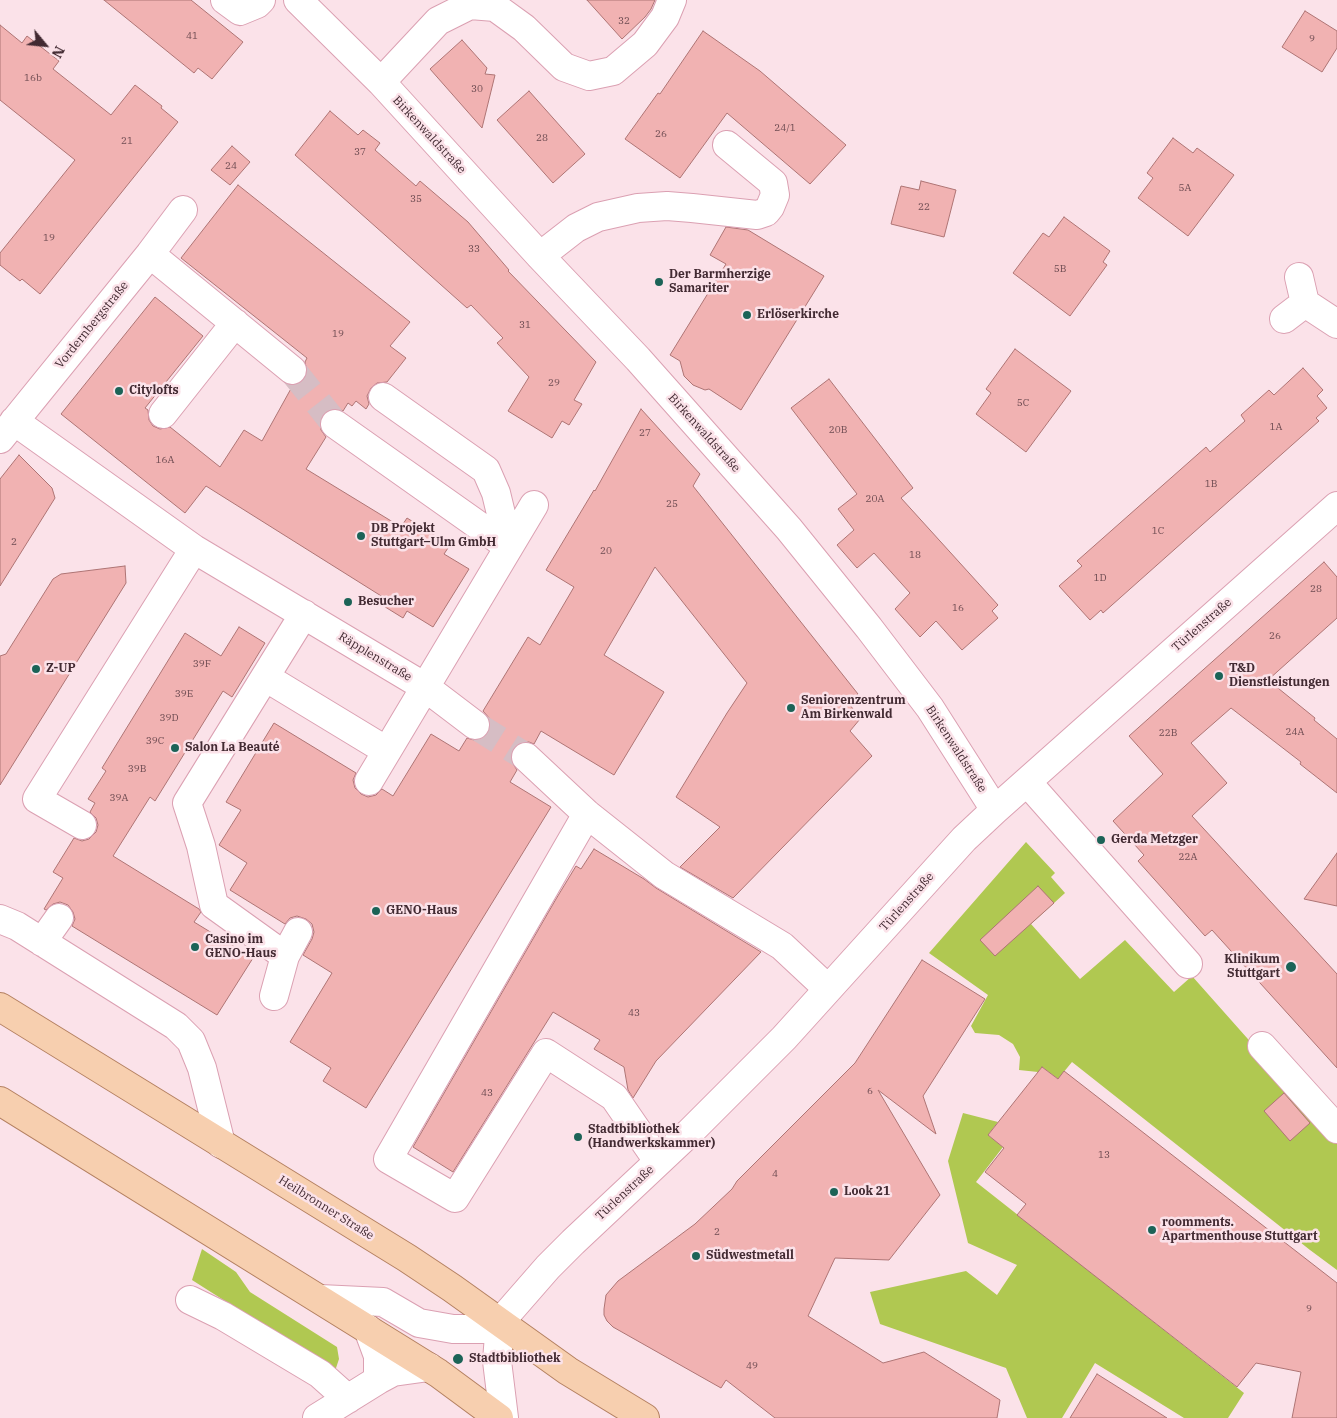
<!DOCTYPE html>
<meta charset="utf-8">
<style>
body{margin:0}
#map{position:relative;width:1337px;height:1418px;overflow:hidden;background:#fbe2e9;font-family:"IBM Plex Serif",serif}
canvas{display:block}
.north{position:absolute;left:20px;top:20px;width:50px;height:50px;-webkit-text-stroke:4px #fbe2e9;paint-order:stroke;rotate:118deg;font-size:14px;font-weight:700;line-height:20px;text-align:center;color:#422a32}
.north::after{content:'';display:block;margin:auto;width:18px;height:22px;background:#422a32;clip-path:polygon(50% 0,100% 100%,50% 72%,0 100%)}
</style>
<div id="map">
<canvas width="1337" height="1418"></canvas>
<div class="north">N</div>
</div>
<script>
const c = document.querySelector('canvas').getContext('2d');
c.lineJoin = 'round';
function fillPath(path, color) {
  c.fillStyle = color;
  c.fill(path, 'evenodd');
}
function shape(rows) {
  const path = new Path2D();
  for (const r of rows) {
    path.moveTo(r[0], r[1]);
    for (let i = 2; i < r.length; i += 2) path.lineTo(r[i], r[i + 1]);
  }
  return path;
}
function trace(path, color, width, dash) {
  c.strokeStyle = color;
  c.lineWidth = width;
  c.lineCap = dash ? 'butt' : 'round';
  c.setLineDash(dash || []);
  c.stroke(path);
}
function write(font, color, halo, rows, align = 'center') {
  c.font = font + ' "IBM Plex Serif",serif';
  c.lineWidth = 5;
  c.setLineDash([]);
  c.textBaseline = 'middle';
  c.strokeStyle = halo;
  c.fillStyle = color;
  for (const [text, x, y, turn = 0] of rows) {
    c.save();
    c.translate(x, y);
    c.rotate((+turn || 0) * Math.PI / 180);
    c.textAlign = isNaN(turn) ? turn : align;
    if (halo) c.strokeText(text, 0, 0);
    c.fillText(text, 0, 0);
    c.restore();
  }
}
fillPath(shape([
 [1026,842,1055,873,1051,877,1065,893,1031,924,1080,979,1125,940,1174,992,1192,976,1255,1047,1337,1110,1337,1270,1310,1250,1072,1062,1058,1079,1042,1067,1038,1072,1019,1070,1020,1057,1013,1044,999,1035,975,1033,971,1026,988,995,929,953],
 [963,1113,998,1122,988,1135,1003,1147,976,1182,1244,1393,1228,1418,1184,1418,1095,1363,1062,1418,1027,1418,1006,1368,880,1324,870,1292,966,1271,997,1295,1017,1265,968,1243,948,1161],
 [202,1249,236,1272,250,1292,337,1347,339,1359,335,1371,192,1280]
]), '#b0c851');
const building = shape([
 [104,0,191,0,243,42,212,79,198,68,194,73,104,0],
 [587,0,655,0,651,9,645,17,622,39,587,0],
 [1305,11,1337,31,1337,48,1322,72,1282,47,1305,11],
 [0,25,22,43,27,36,59,61,53,69,111,115,135,85,162,106,161,108,178,122,40,294,22,279,20,281,0,265,0,253,75,160,0,100,0,25],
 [703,31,760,71,846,145,810,184,727,113,680,178,625,139,658,93,660,94,703,31],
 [462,40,487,68,485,74,495,75,482,128,430,69,462,40],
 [529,91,585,154,553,183,497,120,529,91],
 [330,111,358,135,363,130,380,143,375,150,416,186,420,181,468,222,509,270,508,271,596,362,574,400,582,404,569,425,562,421,552,438,508,411,529,377,497,343,503,338,471,305,467,308,295,155,330,111],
 [1173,138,1193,153,1197,148,1234,175,1188,236,1138,198,1153,178,1147,173,1173,138],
 [232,146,250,162,230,185,211,170,232,146],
 [921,181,956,190,944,237,891,224,901,186,919,190,921,181],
 [238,185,410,322,390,346,406,358,387,382,377,383,371,388,367,396,369,404,366,409,356,401,352,406,348,403,343,411,336,408,329,410,322,415,320,422,321,430,326,437,306,469,401,527,407,518,450,545,444,554,469,569,433,627,407,611,403,618,382,605,386,599,206,486,185,513,61,414,155,297,203,336,145,408,148,410,149,420,153,426,160,429,170,427,220,467,244,430,262,441,293,385,298,384,304,379,307,372,305,362,307,358,181,258,238,185],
 [1064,217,1110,251,1103,262,1107,265,1070,316,1013,273,1043,233,1049,237,1064,217],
 [726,227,748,230,824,276,741,410,709,389,705,390,693,385,684,376,680,361,670,355,726,264,710,255,726,227],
 [1015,349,1071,391,1026,452,976,414,991,393,986,389,1015,349],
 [1303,368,1323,390,1317,396,1327,408,1316,418,1319,421,1103,613,1101,610,1090,620,1059,586,1082,566,1077,561,1206,447,1210,452,1245,421,1241,415,1269,390,1274,395,1303,368],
 [829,379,913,488,901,498,998,605,992,611,998,618,962,650,936,621,920,637,895,609,910,593,874,553,857,568,837,545,854,530,838,509,857,494,791,408,829,379],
 [641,409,700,474,693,486,858,694,848,702,860,719,850,731,872,756,733,898,680,867,720,827,676,797,727,713,747,683,655,567,604,655,664,692,614,775,541,731,534,744,529,742,522,742,514,747,511,753,511,761,517,770,510,782,551,807,366,1108,323,1081,331,1068,290,1042,332,973,303,955,312,939,314,932,312,924,306,919,297,916,290,918,285,924,230,890,247,863,219,845,241,810,226,802,274,723,356,773,353,780,355,788,361,794,368,797,376,795,382,789,393,796,431,734,459,751,467,738,474,740,481,740,487,735,490,727,490,719,483,711,528,637,540,645,574,587,546,570,594,490,595,491,641,409],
 [19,455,52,488,55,498,0,586,0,479,19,455],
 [1324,562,1337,577,1337,618,1268,680,1315,718,1314,720,1337,739,1337,793,1300,764,1301,762,1231,708,1191,743,1227,783,1192,816,1337,974,1337,1068,1212,930,1205,936,1138,861,1144,855,1113,821,1163,774,1129,736,1324,562],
 [125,566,126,583,0,785,0,656,6,654,53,579,61,574,125,566],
 [239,627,265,643,232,697,223,691,155,801,150,797,113,856,199,909,201,912,194,922,253,958,217,1015,72,926,75,919,73,912,68,905,60,902,53,904,46,910,44,909,63,878,53,872,74,838,82,841,89,839,96,832,98,825,96,818,90,812,95,803,88,799,106,771,102,768,185,633,221,656,239,627],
 [594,849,644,879,656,888,761,952,656,1061,633,1098,628,1090,624,1067,594,1049,600,1040,553,1012,453,1172,413,1147,556,899,576,866,581,869,594,849],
 [1337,853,1337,906,1304,899,1337,853],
 [1038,886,1054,903,995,956,980,940,1038,886],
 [922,960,985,999,923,1096,936,1134,878,1090,940,1195,889,1260,835,1258,808,1316,883,1363,924,1352,1000,1400,997,1418,775,1418,726,1380,721,1388,613,1327,607,1321,604,1315,604,1309,606,1295,618,1281,695,1224,732,1189,737,1181,855,1063,922,960],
 [1042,1067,1058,1079,1064,1071,1337,1283,1337,1418,1292,1418,1301,1372,1256,1363,1237,1387,1017,1215,1026,1204,985,1172,1004,1148,988,1135,1042,1067],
 [1284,1093,1310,1123,1290,1141,1264,1111,1284,1093],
 [1097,1374,1167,1418,1070,1418,1097,1374]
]);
fillPath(building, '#f1b2b2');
trace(building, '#ae7474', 1);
trace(shape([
 [292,370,335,424],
 [475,725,526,757]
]), '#d6bdc4', 28, [28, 14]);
const minor = shape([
 [225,0,240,11,257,4,261,0],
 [298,0,381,82,540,256,638,359,789,529,869,628,930,708,995,810],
 [381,82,438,21,470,5,495,7,524,28,564,67,589,76,613,71,645,44,665,17,672,0],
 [150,254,292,370],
 [540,256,576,228,598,217,638,208,667,206,692,208,757,215,766,212,770,207,775,195,773,183,727,145],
 [1299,277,1305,303],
 [1284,319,1305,303,1337,324],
 [163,414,235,323],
 [14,421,194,549,425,687,475,725],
 [335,424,509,547,496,493,486,470,383,397],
 [0,439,150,254,183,210],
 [265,677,387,751,534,505],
 [526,757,587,814,664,875,782,946,828,989],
 [369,781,387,751],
 [1027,782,1188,964],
 [587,814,388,1159,455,1198,546,1053,614,1097,658,1161],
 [82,825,37,799,194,549],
 [0,919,17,926,176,1026,191,1041,202,1068,221,1144],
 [298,932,285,956,214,905,201,846,187,803,304,614],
 [42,942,59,918],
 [274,996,285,956],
 [1262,1046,1337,1129],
 [320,1299,383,1302,419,1323,453,1329,485,1329,500,1322,548,1267,573,1242,689,1133,784,1038,964,839,995,810,1337,506],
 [190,1300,223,1316,320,1374,348,1399],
 [500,1322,497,1361,504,1418],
 [368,1329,378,1356,378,1380],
 [317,1418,378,1380,393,1372,429,1367]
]);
const major = shape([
 [0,1007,407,1258,452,1288,568,1371,645,1418],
 [0,1101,438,1373,499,1418]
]);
trace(minor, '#dba0b2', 30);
trace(major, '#b48061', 30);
trace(minor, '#fff', 28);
trace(major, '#f7cfaf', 28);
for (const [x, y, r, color] of [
 [659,282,5,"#1c6357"],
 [747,315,5,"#1c6357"],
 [119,391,5,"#1c6357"],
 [361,536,5,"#1c6357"],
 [348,602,5,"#1c6357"],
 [36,669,5,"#1c6357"],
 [1219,676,5,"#1c6357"],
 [791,708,5,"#1c6357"],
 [175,748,5,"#1c6357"],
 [1101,840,5,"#1c6357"],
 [376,911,5,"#1c6357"],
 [195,947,5,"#1c6357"],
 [1291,967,6,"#1c6357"],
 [578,1137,5,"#1c6357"],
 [834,1192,5,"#1c6357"],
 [1152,1230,5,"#1c6357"],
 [696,1256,5,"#1c6357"],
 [458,1359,6,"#1c6357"]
]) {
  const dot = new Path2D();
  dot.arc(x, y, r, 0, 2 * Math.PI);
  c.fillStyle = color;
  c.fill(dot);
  trace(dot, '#fbe2e9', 2);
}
write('10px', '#6e4c52', null, [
 ["32",624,21],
 ["41",192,36],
 ["9",1312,39],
 ["16b",33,78],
 ["30",477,89],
 ["24/1",785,128],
 ["26",661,134],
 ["28",542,138],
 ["21",127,141],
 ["37",360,152],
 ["24",231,166],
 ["5A",1185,188],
 ["35",416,199],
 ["22",924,207],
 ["19",49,238],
 ["33",474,249],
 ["5B",1060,269],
 ["31",525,325],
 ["19",338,334],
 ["29",554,383],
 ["5C",1023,403],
 ["1A",1276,427],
 ["20B",838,430],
 ["27",645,433],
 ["16A",165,460],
 ["1B",1211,484],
 ["20A",875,499],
 ["25",672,504],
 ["1C",1158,531],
 ["2",14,542],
 ["20",606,551],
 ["18",915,555],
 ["1D",1100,578],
 ["28",1316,589],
 ["16",958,608],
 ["26",1275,636],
 ["39F",202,664],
 ["39E",184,694],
 ["39D",169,718],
 ["24A",1295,732],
 ["22B",1168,733],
 ["39C",155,741],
 ["39B",137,769],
 ["39A",119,798],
 ["22A",1188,857],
 ["43",634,1013],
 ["6",870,1091],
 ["43",487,1093],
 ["13",1104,1155],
 ["4",775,1174],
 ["2",717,1232],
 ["9",1309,1309],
 ["49",752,1366]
]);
write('12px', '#422a32', '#fbe2e9', [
 ["Birkenwaldstraße",429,135,47],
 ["Vordernbergstraße",92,325,-51],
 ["Birkenwaldstraße",704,433,48],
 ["Türlenstraße",1202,625,-41],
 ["Räpplenstraße",375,657,31],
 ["Birkenwaldstraße",956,749,57],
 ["Türlenstraße",907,902,-48],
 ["Türlenstraße",625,1193,-43],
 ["Heilbronner Straße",326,1208,32]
]);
write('bold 12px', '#422a32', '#fbe2e9', [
 ["Der Barmherzige",669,275],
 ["Samariter",669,289],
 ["Erlöserkirche",757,315],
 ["Citylofts",129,391],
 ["DB Projekt",371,529],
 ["Stuttgart–Ulm GmbH",371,543],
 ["Besucher",358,602],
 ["Z-UP",46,669],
 ["T&D",1229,669],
 ["Dienstleistungen",1229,683],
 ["Seniorenzentrum",801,701],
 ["Am Birkenwald",801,715],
 ["Salon La Beauté",185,748],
 ["Gerda Metzger",1111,840],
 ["GENO-Haus",386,911],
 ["Casino im",205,940],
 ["GENO-Haus",205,954],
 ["Klinikum",1280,960,"right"],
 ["Stuttgart",1280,974,"right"],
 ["Stadtbibliothek",588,1130],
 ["(Handwerkskammer)",588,1144],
 ["Look 21",844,1192],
 ["roomments.",1162,1223],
 ["Apartmenthouse Stuttgart",1162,1237],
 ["Südwestmetall",706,1256],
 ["Stadtbibliothek",469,1359]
], 'left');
</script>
